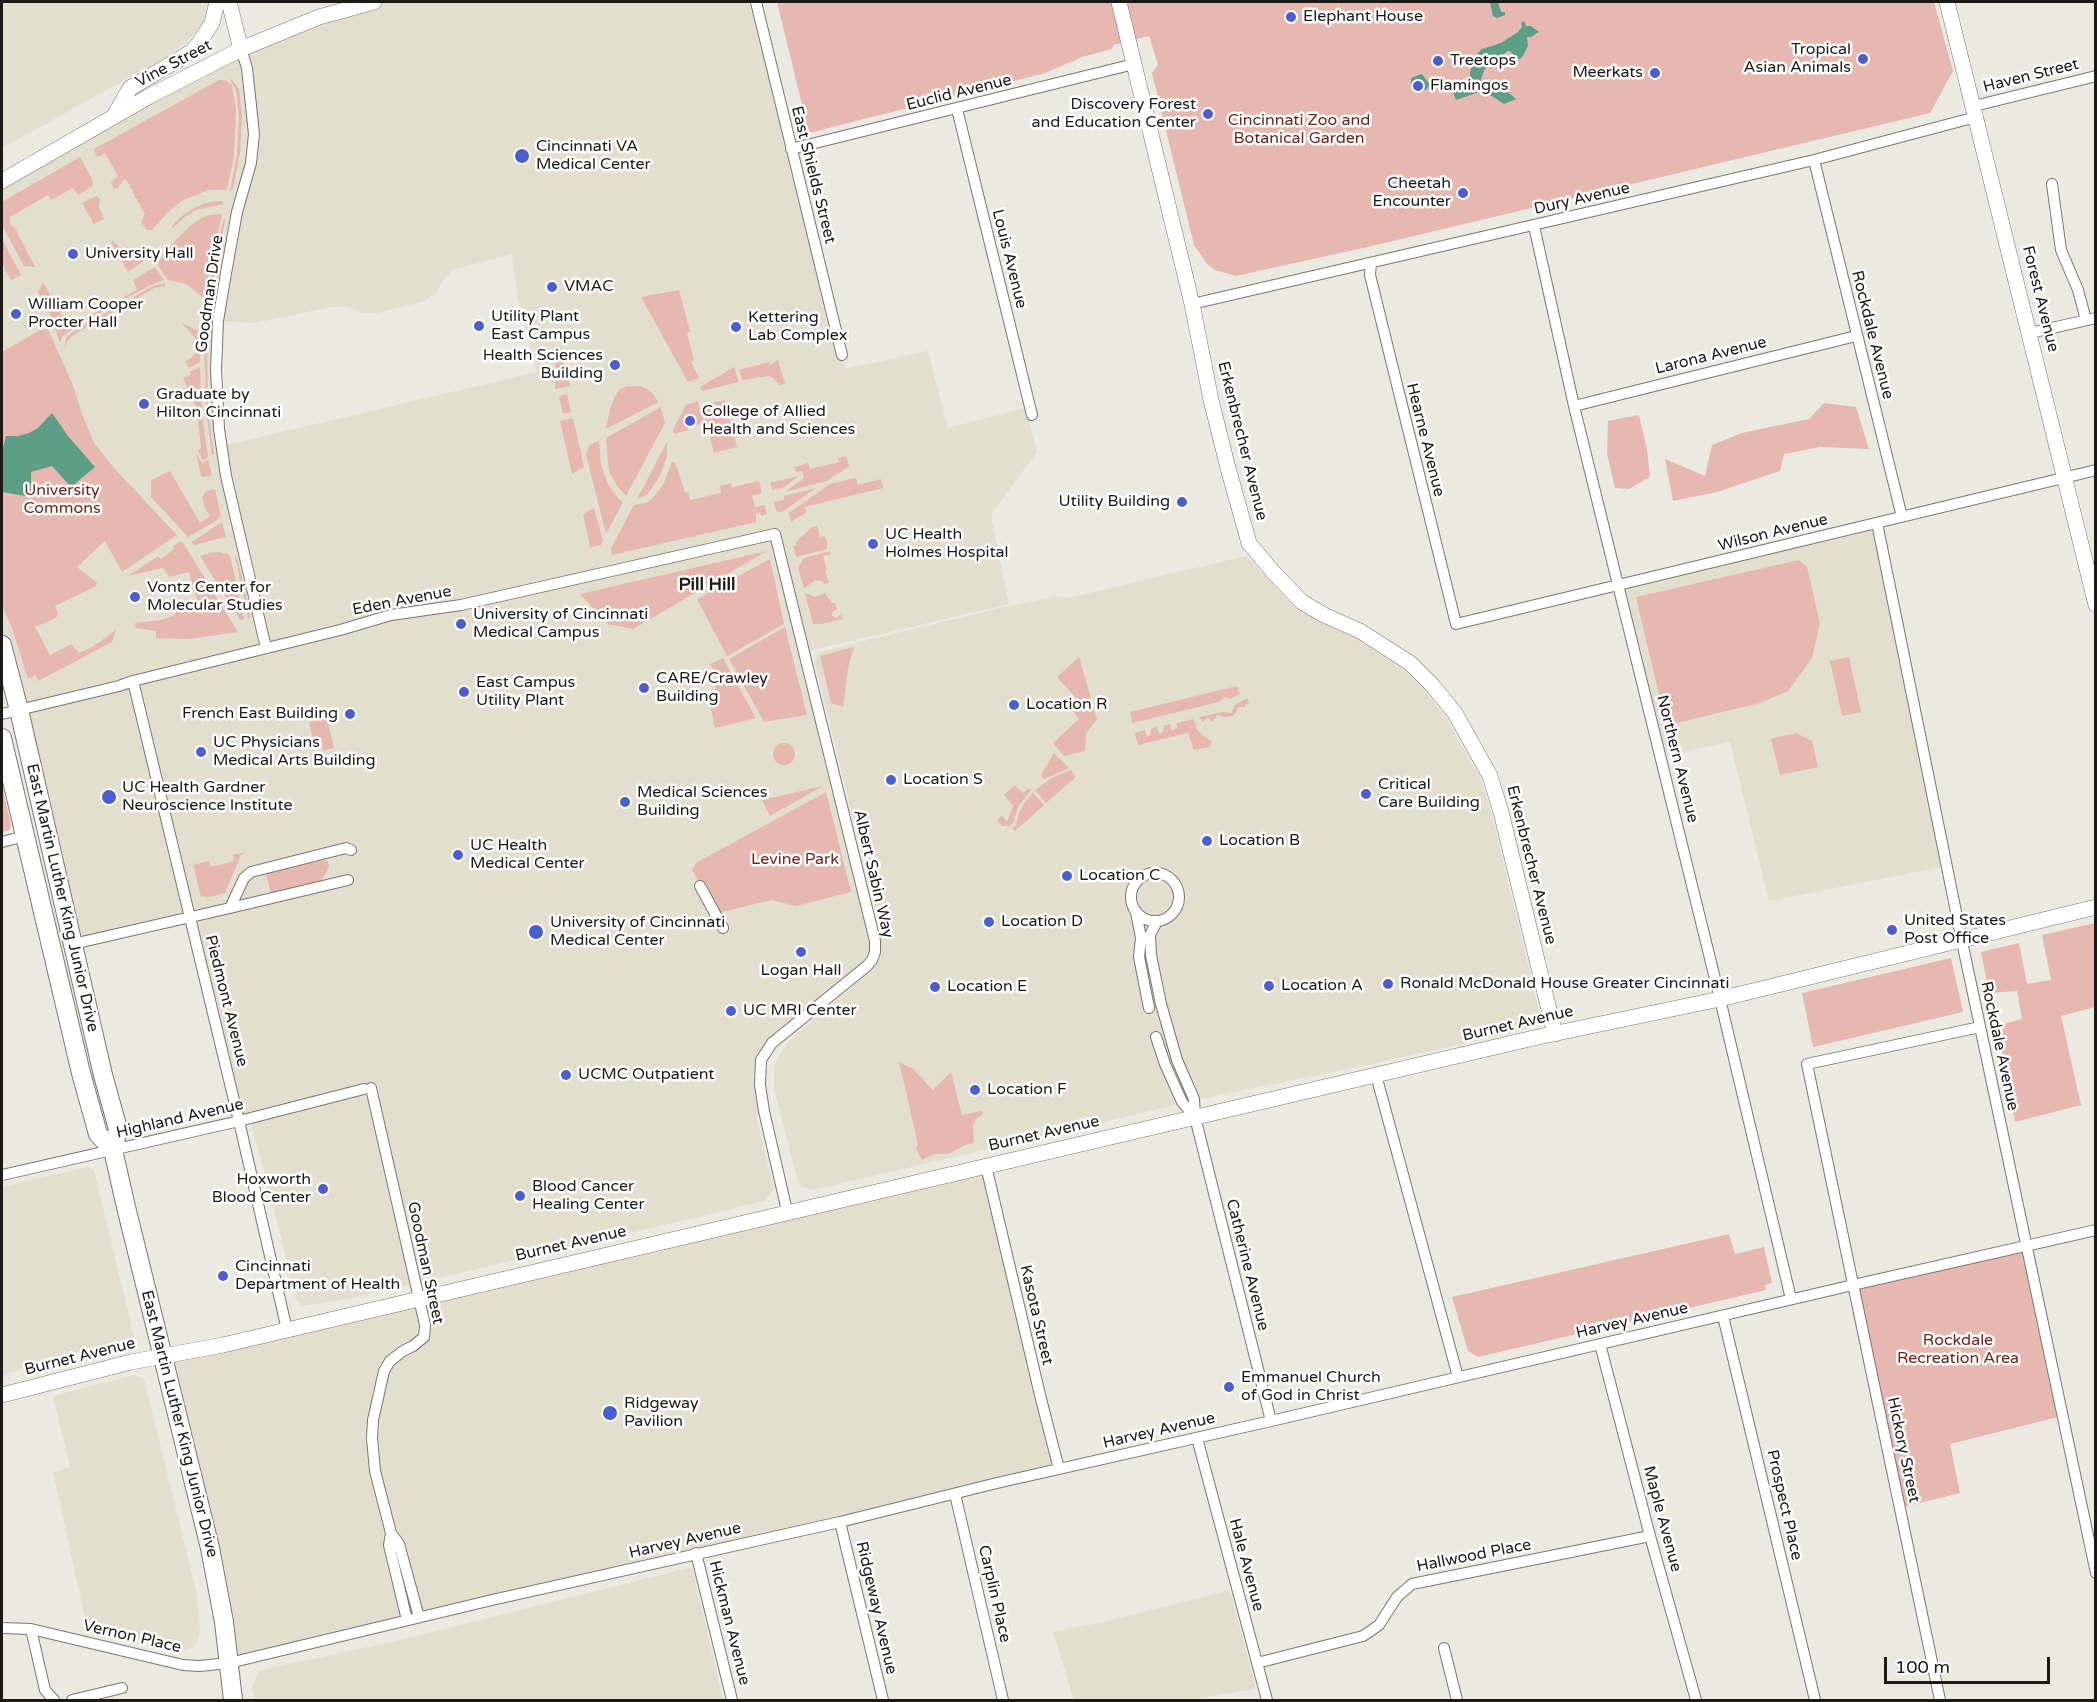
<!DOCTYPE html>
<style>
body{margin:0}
#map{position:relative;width:2097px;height:1702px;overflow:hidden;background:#ebeae1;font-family:"Varela Round",sans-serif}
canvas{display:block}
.frame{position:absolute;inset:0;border:3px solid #1b1a17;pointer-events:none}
.scale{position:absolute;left:1884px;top:1657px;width:166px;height:27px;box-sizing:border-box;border:3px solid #1b1a17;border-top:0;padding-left:8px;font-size:18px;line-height:21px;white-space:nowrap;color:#1b1a17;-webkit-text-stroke:4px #fff;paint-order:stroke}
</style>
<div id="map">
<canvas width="2097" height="1702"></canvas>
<div class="frame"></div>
<div class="scale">100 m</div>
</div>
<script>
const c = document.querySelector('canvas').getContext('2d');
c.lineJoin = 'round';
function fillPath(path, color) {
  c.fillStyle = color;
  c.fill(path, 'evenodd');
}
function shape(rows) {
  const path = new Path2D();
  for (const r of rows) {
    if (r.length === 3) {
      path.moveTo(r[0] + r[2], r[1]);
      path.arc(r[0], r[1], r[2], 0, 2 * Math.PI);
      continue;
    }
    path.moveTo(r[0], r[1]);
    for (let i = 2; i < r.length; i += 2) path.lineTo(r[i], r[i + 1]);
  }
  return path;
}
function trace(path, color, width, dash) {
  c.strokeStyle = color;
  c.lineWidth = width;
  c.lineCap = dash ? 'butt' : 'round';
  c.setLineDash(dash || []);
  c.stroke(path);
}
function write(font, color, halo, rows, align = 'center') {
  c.font = font + ' "Varela Round",sans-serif';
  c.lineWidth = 5;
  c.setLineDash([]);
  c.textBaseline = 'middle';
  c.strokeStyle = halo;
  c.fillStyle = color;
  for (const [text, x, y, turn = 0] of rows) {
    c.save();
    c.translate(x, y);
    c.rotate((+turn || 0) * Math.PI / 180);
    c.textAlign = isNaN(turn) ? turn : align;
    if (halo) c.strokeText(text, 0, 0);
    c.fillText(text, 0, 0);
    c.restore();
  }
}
fillPath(shape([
 [2,2,209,2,207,14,200,28,180,47,168,56,2,148],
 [374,2,756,2,845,369,928,351,948,428,1026,408,1037,452,992,513,992,522,1009,604,804,652,875,952,766,1051,764,1111,756,1114,772,1182,773,1189,770,1195,764,1201,656,1227,352,1298,303,1306,296,1300,271,1197,250,1119,239,1121,190,918,73,944,2,645,2,181,241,49],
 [512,254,518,299,537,372,222,446,218,321,255,323,331,307,348,307,364,313,377,313,425,301,437,292,444,279,453,270],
 [1877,523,1947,866,1769,901,1730,742,1661,756,1619,586],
 [1246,556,1293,605,1316,619,1351,635,1401,667,1423,688,1446,717,1481,780,1492,816,1540,1015,1538,1024,1520,1031,1350,1069,1210,1097,813,1190,802,1187,798,1182,774,1089,774,1066,781,1052,791,1039,869,973,880,957,881,948,879,925,815,663,816,656,823,651,1000,608,1057,596,1068,598],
 [986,1166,1059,1469,229,1663,162,1355],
 [88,1167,94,1170,134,1337,126,1342,45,1359,2,1376,2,1187],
 [135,1375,144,1379,196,1590,200,1632,195,1645,189,1649,175,1650,87,1627,53,1472,70,1467,53,1396],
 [692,1567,723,1700,255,1700,252,1688,258,1671,418,1636],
 [1230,1590,1256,1689,1187,1700,1074,1700,1053,1632,1098,1623]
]), '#e2dfcf');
fillPath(shape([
 [777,2,1934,2,1953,71,1930,113,1372,246,1236,276,1215,270,1207,264,1194,245,1152,73,1158,65,1149,36,1113,45,1112,49,1082,57,1045,73,809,133],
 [231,79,239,89,242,117,240,153,233,189,230,191,237,153,239,117,236,90,230,80],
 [219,80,225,80,232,85,236,110,234,156,227,190,209,190,183,200,168,212,152,230,147,230,141,222,145,213,142,210,140,204,137,201,138,199,134,197,135,195,132,192,133,190,129,187,131,185,127,183,128,181,124,179,118,188,114,189,111,183,118,176,105,153,97,157,94,149],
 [80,157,92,179,93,186,78,195,73,188,51,200,48,195,10,217,10,224,16,230,35,267,24,266,2,225,2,202],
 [96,196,100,199,99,207,104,219,94,224,82,203],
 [216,201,222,201,223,204,197,210,186,216,173,228,172,226,178,219,192,209,203,204],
 [219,214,222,214,204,298,186,284,168,280,157,264,172,244,193,223,206,216],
 [224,218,225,220,224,226,210,298,207,302,214,257],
 [2,239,21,275,11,280,2,263],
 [113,241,121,248,135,247,140,250,148,258,128,272,111,242],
 [155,267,164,280,148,286,75,327,62,337,60,343,51,317,38,292,43,282,65,321,73,325,137,290,133,280],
 [165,283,165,286,154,288,72,336,67,342,64,351,66,338,71,333,153,286],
 [679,290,690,332,687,333,694,360,691,362,699,378,688,382,641,297],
 [182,323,201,332,200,362,189,368,185,361,191,358,198,350,197,340],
 [48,329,74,388,82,414,94,443,114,468,177,535,122,572,105,541,77,567,97,583,96,586,55,606,58,613,56,618,35,627,50,655,71,644,79,653,94,646,116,630,112,642,38,681,36,675,28,679,12,628,2,605,2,352,40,330],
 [204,340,207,340,208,410,214,454,212,455,206,410],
 [561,349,570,386,555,389,556,350],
 [778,360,785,384,780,385,774,379,768,376,742,380,739,370,769,362,770,365],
 [200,367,202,414,208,457,203,460,198,451,201,448,197,409,183,378,191,375,190,372],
 [734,367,739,382,702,391,700,387],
 [628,386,640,386,647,389,653,394,658,402,606,429,610,409,615,396,620,389],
 [567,394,571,412,563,414,559,396],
 [725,400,737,447,714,453,702,405],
 [698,401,704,423,688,427,688,430,674,434,673,429,686,405],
 [1824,403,1856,407,1869,449,1820,447,1784,454,1780,471,1717,492,1673,501,1665,459,1705,476,1712,445,1742,433,1809,419],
 [661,407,665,423,626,496,617,486,609,471,606,438],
 [1639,415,1647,449,1650,477,1629,489,1615,488,1607,454,1608,421],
 [573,418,584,467,572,474,560,421],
 [599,441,601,464,607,482,616,496,623,502,606,534,586,454,590,445],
 [667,442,667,456,660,476,647,495,637,499],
 [196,453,202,463,208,460,212,475,206,477,201,476],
 [846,456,849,466,827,481,785,492,804,478,802,471,796,472,795,467,808,463,810,469,839,462,838,458],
 [672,462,675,462,685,492,688,492,690,500,721,493,720,486,731,483,732,487,759,481,762,493,752,496,755,507,765,505,767,514,761,516,760,513,756,514,756,522,612,555,611,548,634,505,646,503,652,499,663,485],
 [170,471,200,523,210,516,204,506,202,497,206,491,215,489,221,516,216,521,188,537,151,497,151,480],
 [799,476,784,487,772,490,770,483],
 [856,478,858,485,881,479,883,488,804,507,807,512,791,522,789,513,830,484],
 [816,488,782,512,777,512,774,502,784,500,784,496],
 [594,508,603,540,601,545,590,547,583,514],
 [222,522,226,537,194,545,192,542],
 [817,526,820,537,824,536,827,541,827,549,796,557,793,546,796,545,796,542,812,527],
 [182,541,238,632,189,639,156,638,156,631,136,628,135,623,161,620,175,615,175,607,197,601,189,572,169,577,163,568,128,576,158,556,161,559,174,549,173,546],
 [767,551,633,629,608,624,580,594],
 [830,551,831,554,823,556,827,570,825,571,829,583,825,584,822,581,816,580,804,588,798,568,804,558],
 [213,552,220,552,230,555,244,619,240,620,200,556],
 [235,556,237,558,251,617,248,618],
 [770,559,784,624,727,656,697,599],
 [1799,560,1807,567,1820,623,1812,658,1788,691,1760,703,1676,723,1665,721,1636,597],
 [807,593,815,597,825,593,832,603,835,603,837,610,832,612,832,616,836,618,841,614,842,619,821,624,813,624,805,594],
 [785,627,807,715,764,722,729,659],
 [854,647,848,668,843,707,831,703,820,656],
 [1079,657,1097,719,1086,733,1085,751,1064,756,1053,743,1079,719,1070,707,1078,700,1057,677],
 [1849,657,1861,712,1842,716,1830,661],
 [723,658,756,718,715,728,709,700,718,697,715,686,721,683,710,664],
 [1237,686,1240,694,1231,699,1225,697,1219,702,1132,723,1130,712],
 [1247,698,1249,704,1245,704,1245,707,1238,707,1236,713,1232,716,1223,717,1218,714,1212,722,1208,718,1202,722,1200,717,1222,712,1231,713,1235,705],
 [327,718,334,748,323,751,321,742,314,743,309,722],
 [1193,719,1197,725,1195,727,1202,735,1212,741,1210,747,1194,750,1188,733,1138,745,1135,733,1145,730,1147,737,1150,735,1151,729,1157,727,1159,734,1163,732,1164,726,1170,724,1172,731,1177,727,1177,723],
 [1796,733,1812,741,1818,767,1780,775,1771,739],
 [784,754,11],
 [1054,753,1069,768,1044,779,1041,775],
 [1071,770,1076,777,1046,803,1035,790,1053,777],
 [1015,785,1023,793,1029,788,1031,790,1018,807,1013,823,1009,826,1002,826,997,820,1002,816,1007,822,1013,806,1004,795],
 [2,786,11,825,9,830,2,832],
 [823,786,770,816,762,800],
 [826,792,851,892,796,906,771,900,722,912,715,909,692,870,696,863],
 [1033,793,1044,805,1015,831,1012,828,1016,825,1019,813,1025,802],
 [247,852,241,855,225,893,206,898,205,896,201,897,193,865,209,861,211,867,234,861,233,855],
 [325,860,328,862,329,867,322,880,318,883,271,895,266,873],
 [2095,923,2095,1007,2061,1016,2081,1105,2015,1122,1997,1026,2022,1019,2017,991,1989,993,1981,952,2019,943,2027,984,2051,980,2042,935],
 [1951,958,1963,1012,1813,1047,1802,993],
 [899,1062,913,1069,933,1090,951,1072,962,1115,982,1111,983,1114,976,1119,973,1126,974,1143,965,1145,948,1154,934,1154,922,1160,916,1149,918,1144],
 [1729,1234,1735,1254,1764,1247,1772,1283,1765,1285,1766,1290,1478,1357,1468,1351,1452,1297],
 [2025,1245,2062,1416,1950,1444,1960,1493,1900,1508,1853,1285]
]), '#e6b8af');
fillPath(shape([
 [1490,2,1498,2,1501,12,1505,12,1505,15,1497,18,1493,16],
 [1524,21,1526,26,1531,26,1539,32,1531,37,1527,37,1528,46,1523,56,1520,59,1516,59,1511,52,1508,51,1484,70,1481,80,1505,90,1516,99,1504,104,1492,96,1479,92,1456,100,1452,90,1469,81,1472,62,1477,54,1482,49,1501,43,1518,32,1522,27,1521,23],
 [1422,74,1430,85,1426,90,1414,88,1411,84,1411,79,1413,77],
 [52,413,68,436,95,467,71,487,52,466,31,472,31,497,2,492,2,453,6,436,18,436,29,433,38,428]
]), '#5c9e86');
const street = shape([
 [756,2,842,355],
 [241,49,247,68,254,134,251,163,237,212,226,273,218,321,216,370,219,429,226,476,266,648],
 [1974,106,2096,76],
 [957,109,1032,415],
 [791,149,1134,64],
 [1814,160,1902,517],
 [2052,184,2061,250,2078,290,2086,320],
 [1534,226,1574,406,1720,999,1791,1299],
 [1371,263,1370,275,1456,624,2096,470],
 [1192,304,1814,160,1976,117],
 [2030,333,2096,318],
 [1574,406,1856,336],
 [1877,523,1964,951,2096,1573],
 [133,681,239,1121,287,1330],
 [2,714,119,686,133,681,340,630,391,615,461,605,775,534,875,941,875,952,872,960,867,966,772,1043,761,1060,760,1085,764,1111,787,1211],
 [2,842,25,836],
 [1155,897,24],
 [348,880,230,908,244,878,251,872,346,848,351,850],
 [700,886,723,928],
 [1136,912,1141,938,1139,957,1149,1008],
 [1157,921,1150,935,1151,955,1161,1004,1177,1060,1194,1099,1195,1117,1271,1421],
 [73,944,230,908],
 [1156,1037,1165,1064,1182,1102,1195,1117],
 [1376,1075,1458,1377],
 [371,1088,425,1325,424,1337,413,1346,403,1351,390,1361,384,1371,373,1420,372,1438,375,1471,391,1533,389,1545,407,1620],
 [986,1166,1041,1399,1059,1469],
 [2,1175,239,1121,364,1089],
 [1723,1316,1815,1700],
 [1600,1344,1650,1536,1696,1700],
 [1197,1438,1267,1700],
 [955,1494,1003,1700],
 [840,1522,883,1700],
 [391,1533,399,1544,419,1617],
 [696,1553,732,1700],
 [2,1628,31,1629,183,1665,199,1666,229,1663,492,1600,840,1522,997,1483,1271,1421,1853,1285,2096,1230],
 [31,1629,45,1690,54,1700],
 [1444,1648,1457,1700],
 [1257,1663,1363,1636,1379,1625,1397,1597,1412,1584,1650,1536],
 [72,1700,122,1688],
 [1940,1700,1807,1064,1980,1027]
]);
const secondary = shape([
 [229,2,241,49],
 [1119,2,1192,304,1211,400,1228,468,1249,543,1274,573,1302,602,1324,615,1360,631,1410,663,1432,685,1455,713,1490,776,1501,812,1555,1034],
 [1947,2,2096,605],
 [114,116,130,88,178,60,192,51,199,43,212,23,217,2],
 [2,181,148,97,241,49,319,17,374,2],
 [2,1395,131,1362,223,1345,1538,1037,1720,999,2096,907]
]);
const primary = shape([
 [2,645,19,710,103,1075,118,1129,113,1150,126,1207,210,1548,224,1622,233,1700],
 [2,738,81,1073,98,1134,113,1150]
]);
trace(street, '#7a7871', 12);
trace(secondary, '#7a7871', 16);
trace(primary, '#7a7871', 20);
trace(street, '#fff', 10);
trace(secondary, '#fff', 15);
trace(primary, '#fff', 18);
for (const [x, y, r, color] of [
 [1291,17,6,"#4a5dd2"],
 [1863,59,6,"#4a5dd2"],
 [1438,61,6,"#4a5dd2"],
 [1655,73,6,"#4a5dd2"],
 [1418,86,6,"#4a5dd2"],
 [1208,114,6,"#4a5dd2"],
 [522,156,8,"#4a5dd2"],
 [1463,193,6,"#4a5dd2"],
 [73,254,6,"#4a5dd2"],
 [552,287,6,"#4a5dd2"],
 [16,314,6,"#4a5dd2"],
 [479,326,6,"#4a5dd2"],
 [736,327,6,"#4a5dd2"],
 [615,365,6,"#4a5dd2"],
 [144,404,6,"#4a5dd2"],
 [690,421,6,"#4a5dd2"],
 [1182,502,6,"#4a5dd2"],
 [873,544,6,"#4a5dd2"],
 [135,597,6,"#4a5dd2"],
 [461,624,6,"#4a5dd2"],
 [644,688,6,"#4a5dd2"],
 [464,692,6,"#4a5dd2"],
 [1014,705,6,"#4a5dd2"],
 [350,714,6,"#4a5dd2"],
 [201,752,6,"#4a5dd2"],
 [891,780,6,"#4a5dd2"],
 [1366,794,6,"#4a5dd2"],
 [109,797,8,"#4a5dd2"],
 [625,802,6,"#4a5dd2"],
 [1207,841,6,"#4a5dd2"],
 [458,855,6,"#4a5dd2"],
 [1067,876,6,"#4a5dd2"],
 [989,922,6,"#4a5dd2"],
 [1892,930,6,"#4a5dd2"],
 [536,932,8,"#4a5dd2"],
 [801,952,6,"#4a5dd2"],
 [1388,984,6,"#4a5dd2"],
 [1269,986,6,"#4a5dd2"],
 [935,987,6,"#4a5dd2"],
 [731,1011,6,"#4a5dd2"],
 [566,1075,6,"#4a5dd2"],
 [975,1090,6,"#4a5dd2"],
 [323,1189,6,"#4a5dd2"],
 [520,1196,6,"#4a5dd2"],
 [223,1276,6,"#4a5dd2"],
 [1229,1387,6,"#4a5dd2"],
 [610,1413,8,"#4a5dd2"]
]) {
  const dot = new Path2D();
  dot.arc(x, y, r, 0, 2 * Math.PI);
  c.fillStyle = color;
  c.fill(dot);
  trace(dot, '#fff', 2);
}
write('16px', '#1b1a17', '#fff', [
 ["Elephant House",1303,17],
 ["Tropical",1851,50,"right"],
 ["Asian Animals",1851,68,"right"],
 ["Treetops",1450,61],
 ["Meerkats",1643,73,"right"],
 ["Flamingos",1430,86],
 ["Discovery Forest",1196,105,"right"],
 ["and Education Center",1196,123,"right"],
 ["Cincinnati VA",536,147],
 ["Medical Center",536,165],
 ["Cheetah",1451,184,"right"],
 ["Encounter",1451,202,"right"],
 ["University Hall",85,254],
 ["VMAC",564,287],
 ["William Cooper",28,305],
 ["Procter Hall",28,323],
 ["Utility Plant",491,317],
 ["East Campus",491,335],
 ["Kettering",748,318],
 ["Lab Complex",748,336],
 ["Health Sciences",603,356,"right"],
 ["Building",603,374,"right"],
 ["Graduate by",156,395],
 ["Hilton Cincinnati",156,413],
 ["College of Allied",702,412],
 ["Health and Sciences",702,430],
 ["Utility Building",1170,502,"right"],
 ["UC Health",885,535],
 ["Holmes Hospital",885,553],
 ["Vontz Center for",147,588],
 ["Molecular Studies",147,606],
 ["University of Cincinnati",473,615],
 ["Medical Campus",473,633],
 ["CARE/Crawley",656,679],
 ["Building",656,697],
 ["East Campus",476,683],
 ["Utility Plant",476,701],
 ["Location R",1026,705],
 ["French East Building",338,714,"right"],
 ["UC Physicians",213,743],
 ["Medical Arts Building",213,761],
 ["Location S",903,780],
 ["Critical",1378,785],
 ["Care Building",1378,803],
 ["UC Health Gardner",122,788],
 ["Neuroscience Institute",122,806],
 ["Medical Sciences",637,793],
 ["Building",637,811],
 ["Location B",1219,841],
 ["UC Health",470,846],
 ["Medical Center",470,864],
 ["Location C",1079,876],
 ["United States",1904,921],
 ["Post Office",1904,939],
 ["Location D",1001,922],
 ["University of Cincinnati",550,923],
 ["Medical Center",550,941],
 ["Logan Hall",801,971,"center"],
 ["Ronald McDonald House Greater Cincinnati",1400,984],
 ["Location A",1281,986],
 ["Location E",947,987],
 ["UC MRI Center",743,1011],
 ["UCMC Outpatient",578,1075],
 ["Location F",987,1090],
 ["Hoxworth",311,1180,"right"],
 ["Blood Center",311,1198,"right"],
 ["Blood Cancer",532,1187],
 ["Healing Center",532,1205],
 ["Cincinnati",235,1267],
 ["Department of Health",235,1285],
 ["Emmanuel Church",1241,1378],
 ["of God in Christ",1241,1396],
 ["Ridgeway",624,1404],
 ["Pavilion",624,1422]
], 'left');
write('16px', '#1b1a17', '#fff', [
 ["Vine Street",174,64,-28],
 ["Haven Street",2031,76,-14],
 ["Euclid Avenue",959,93,-14],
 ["East Shields Street",813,175,76],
 ["Dury Avenue",1582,199,-13],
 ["Louis Avenue",1009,259,76],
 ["Goodman Drive",210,294,-82],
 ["Forest Avenue",2040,299,76],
 ["Rockdale Avenue",1872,335,76],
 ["Larona Avenue",1711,356,-14],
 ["Hearne Avenue",1425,440,76],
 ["Erkenbrecher Avenue",1242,441,76],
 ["Wilson Avenue",1773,533,-14],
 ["Eden Avenue",402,601,-11],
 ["Northern Avenue",1677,759,76],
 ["Erkenbrecher Avenue",1531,865,76],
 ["Albert Sabin Way",873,874,77],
 ["East Martin Luther King Junior Drive",62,898,77],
 ["Piedmont Avenue",226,1001,76],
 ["Burnet Avenue",1518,1024,-13],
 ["Rockdale Avenue",1999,1046,78],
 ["Highland Avenue",180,1119,-13],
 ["Burnet Avenue",1044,1134,-13],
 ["Burnet Avenue",571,1244,-13],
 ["Goodman Street",425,1263,78],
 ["Catherine Avenue",1247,1265,76],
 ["Kasota Street",1036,1315,77],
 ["Harvey Avenue",1632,1321,-13],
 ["Burnet Avenue",80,1357,-14],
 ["East Martin Luther King Junior Drive",179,1424,76],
 ["Harvey Avenue",1159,1431,-13],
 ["Hickory Street",1903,1450,78],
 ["Prospect Place",1784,1505,77],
 ["Maple Avenue",1662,1519,75],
 ["Harvey Avenue",685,1541,-13],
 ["Hallwood Place",1474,1556,-11],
 ["Hale Avenue",1246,1565,75],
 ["Carplin Place",994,1594,77],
 ["Ridgeway Avenue",876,1608,77],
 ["Hickman Avenue",729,1623,76],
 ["Vernon Place",132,1637,13]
]);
write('16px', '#6e241a', '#fff', [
 ["Cincinnati Zoo and",1299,121],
 ["Botanical Garden",1299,139],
 ["University",62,491],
 ["Commons",62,509],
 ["Levine Park",795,860],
 ["Rockdale",1958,1341],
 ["Recreation Area",1958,1359]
]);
write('bold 18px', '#1b1a17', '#fff', [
 ["Pill Hill",707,585]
]);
</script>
